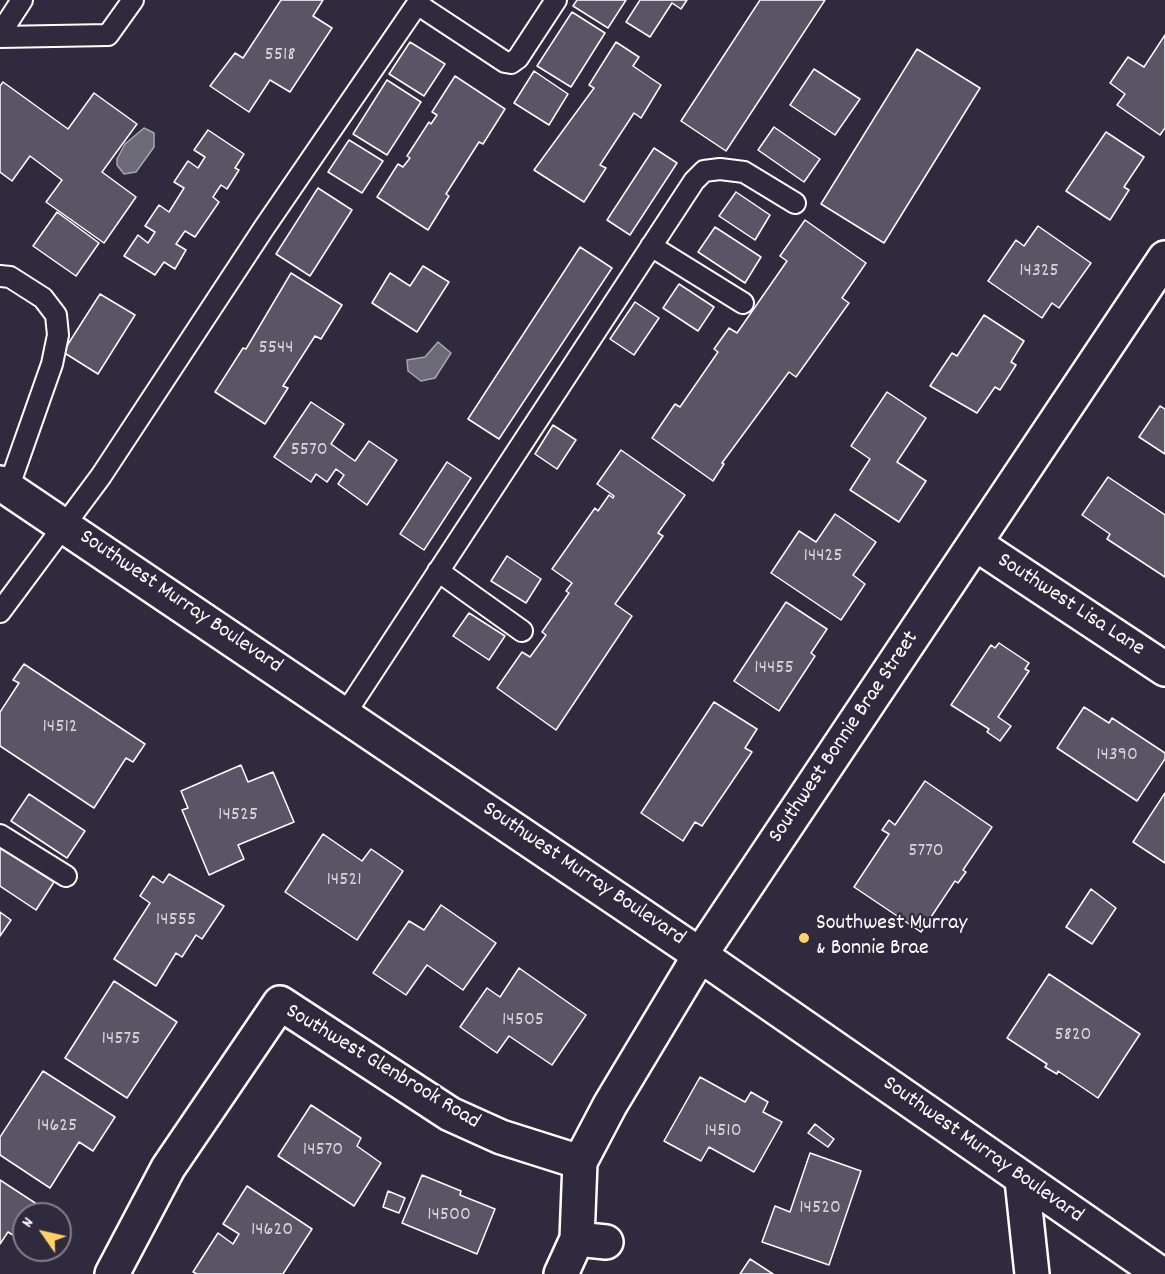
<!DOCTYPE html>
<style>
body{margin:0}
#map{position:relative;width:1165px;height:1274px;overflow:hidden;background:#2f2a3d;font-family:Dekko,sans-serif}
canvas{display:block}
.north{position:absolute;left:12px;top:1202px;width:60px;height:60px;box-sizing:border-box;background:#2f2a3d;border:2px solid #827f8b;border-radius:50%;rotate:304deg;font-size:16px;font-weight:700;line-height:24px;text-align:center;color:#fff}
.north::after{content:'';display:block;margin:auto;width:21px;height:27px;background:#ffd166;clip-path:polygon(50% 0,100% 100%,50% 72%,0 100%)}
</style>
<div id="map">
<canvas width="1165" height="1274"></canvas>
<div class="north">N</div>
</div>
<script>
const c = document.querySelector('canvas').getContext('2d');
c.lineJoin = 'round';
function fillPath(path, color) {
  c.fillStyle = color;
  c.fill(path, 'evenodd');
}
function shape(rows) {
  const path = new Path2D();
  for (const r of rows) {
    path.moveTo(r[0], r[1]);
    for (let i = 2; i < r.length; i += 2) path.lineTo(r[i], r[i + 1]);
  }
  return path;
}
function trace(path, color, width, dash) {
  c.strokeStyle = color;
  c.lineWidth = width;
  c.lineCap = dash ? 'butt' : 'round';
  c.setLineDash(dash || []);
  c.stroke(path);
}
function write(font, color, halo, rows, align = 'center') {
  c.font = font + ' Dekko,sans-serif';
  c.lineWidth = 4.5;
  c.setLineDash([]);
  c.textBaseline = 'middle';
  c.strokeStyle = halo;
  c.fillStyle = color;
  for (const [text, x, y, turn = 0] of rows) {
    c.save();
    c.translate(x, y);
    c.rotate((+turn || 0) * Math.PI / 180);
    c.textAlign = isNaN(turn) ? turn : align;
    if (halo) c.strokeText(text, 0, 0);
    c.fillText(text, 0, 0);
    c.restore();
  }
}
const water = shape([
 [144,128,154,133,154,147,136,172,124,174,117,165,117,159,125,144,144,128],
 [438,342,451,353,435,378,421,381,408,371,407,360,425,357,438,342]
]);
fillPath(water, '#6d6a77');
trace(water, '#a7a6ad', 1.5);
const building = shape([
 [281,0,323,0,313,16,332,28,290,92,270,80,249,112,210,86,235,53,243,58,281,0],
 [577,0,626,0,608,28,573,6,577,0],
 [640,0,687,0,681,9,672,3,650,37,626,22,640,0],
 [760,0,825,0,726,151,681,121,760,0],
 [572,12,605,33,571,87,537,66,572,12],
 [1165,35,1165,128,1160,135,1117,105,1125,94,1110,83,1128,57,1144,67,1165,35],
 [410,42,445,64,424,96,389,74,410,42],
 [616,42,639,57,633,66,661,85,641,118,634,113,600,165,606,168,584,202,534,170,594,88,589,85,616,42],
 [917,49,980,88,884,243,821,204,917,49],
 [814,69,860,99,835,135,790,105,814,69],
 [534,71,568,94,549,125,514,103,534,71],
 [455,76,505,109,483,144,479,142,446,194,449,196,428,230,377,197,398,164,403,167,410,158,407,156,429,122,431,124,437,115,432,112,455,76],
 [387,80,421,102,387,155,353,134,387,80],
 [3,82,68,129,94,93,137,124,102,172,136,197,104,243,46,202,62,180,30,156,12,181,0,172,0,86,3,82],
 [774,127,820,159,804,182,758,150,774,127],
 [208,130,244,154,235,168,239,170,227,189,221,185,213,197,219,202,195,237,185,231,176,244,186,250,175,269,164,262,155,275,124,256,138,235,148,243,155,232,145,226,159,205,169,212,184,188,174,182,188,161,198,168,205,157,194,150,208,130],
 [1106,132,1144,157,1124,187,1129,190,1110,220,1066,191,1106,132],
 [349,140,383,161,362,193,328,172,349,140],
 [654,148,677,163,630,235,607,220,654,148],
 [318,188,352,210,310,276,276,254,318,188],
 [736,192,770,215,755,240,719,216,736,192],
 [57,212,99,243,76,276,33,246,57,212],
 [805,220,866,263,842,298,849,303,796,377,789,372,722,463,724,464,713,481,652,438,675,404,680,407,718,352,714,349,729,328,737,333,787,261,780,256,805,220],
 [1038,226,1091,263,1059,308,1052,303,1042,318,988,281,1016,240,1024,246,1038,226],
 [715,227,761,257,745,283,698,252,715,227],
 [580,247,612,268,499,439,468,419,580,247],
 [423,266,449,282,417,332,372,303,390,273,410,286,423,266],
 [291,273,342,305,321,339,315,336,283,386,288,388,265,424,215,392,243,348,246,349,291,273],
 [679,284,714,307,698,331,663,308,679,284],
 [100,294,135,315,98,374,63,352,100,294],
 [635,302,659,318,634,355,610,339,635,302],
 [984,315,1024,341,1011,362,1016,365,1000,390,995,387,977,413,930,386,952,353,957,356,984,315],
 [887,392,926,418,897,462,926,481,899,522,850,490,870,459,851,446,887,392],
 [311,402,344,424,331,444,355,461,369,441,397,460,367,505,338,484,344,475,336,469,327,482,316,474,311,482,274,457,311,402],
 [1160,406,1165,409,1165,454,1139,437,1160,406],
 [553,425,576,440,557,469,535,454,553,425],
 [621,450,685,495,658,533,663,536,615,604,632,616,556,730,497,688,522,652,530,657,546,635,542,632,569,593,566,591,572,583,552,569,595,508,598,511,609,495,613,498,614,496,597,484,621,450],
 [447,462,471,478,424,550,400,534,447,462],
 [1108,477,1165,515,1165,577,1107,539,1110,534,1082,515,1108,477],
 [835,514,876,542,853,575,865,584,841,620,771,573,799,531,816,542,835,514],
 [507,556,541,579,526,603,491,581,507,556],
 [786,602,827,629,811,653,815,656,779,711,734,681,786,602],
 [469,613,505,636,489,660,453,636,469,613],
 [999,643,1029,663,1025,669,1029,671,998,717,1011,726,1000,741,987,732,989,729,951,705,991,645,995,648,999,643],
 [24,664,145,744,133,762,126,758,94,808,0,746,0,712,19,683,13,680,24,664],
 [714,702,757,729,745,748,752,752,702,826,695,822,683,841,641,813,714,702],
 [1084,707,1109,723,1112,718,1165,753,1165,759,1137,801,1057,748,1084,707],
 [241,765,248,782,273,772,294,822,238,845,244,859,209,875,182,810,188,808,181,791,241,765],
 [925,781,992,827,963,870,966,872,958,883,955,881,921,932,854,887,889,834,882,830,889,820,895,825,925,781],
 [1165,793,1165,863,1133,842,1165,793],
 [29,794,85,831,67,858,11,821,29,794],
 [323,834,362,861,371,849,403,871,357,940,285,892,323,834],
 [0,847,54,882,36,910,0,886,0,847],
 [169,874,224,906,202,939,196,935,182,957,176,953,156,986,114,959,150,903,140,896,153,876,163,883,169,874],
 [1091,889,1116,908,1092,944,1066,927,1091,889],
 [441,905,496,943,463,990,427,965,406,995,373,973,409,921,424,930,441,905],
 [0,912,11,920,0,936,0,912],
 [519,968,586,1015,552,1065,509,1036,497,1053,460,1027,487,988,500,997,519,968],
 [1049,974,1140,1034,1098,1098,1058,1071,1057,1074,1045,1067,1047,1064,1007,1038,1049,974],
 [114,981,177,1022,127,1098,65,1058,114,981],
 [43,1071,115,1117,93,1151,79,1142,50,1188,0,1155,0,1137,43,1071],
 [700,1077,745,1102,751,1092,768,1102,763,1112,782,1122,754,1172,709,1147,701,1161,664,1141,700,1077],
 [311,1105,361,1138,357,1146,381,1163,354,1206,278,1156,311,1105],
 [815,1124,834,1139,828,1147,808,1133,815,1124],
 [810,1153,861,1171,829,1265,762,1242,775,1206,790,1212,810,1153],
 [422,1175,461,1191,460,1195,495,1209,477,1254,402,1223,422,1175],
 [0,1180,52,1214,24,1214,24,1242,8,1232,0,1244,0,1180],
 [247,1186,312,1229,283,1274,197,1274,193,1272,218,1233,233,1244,239,1234,223,1224,247,1186],
 [388,1191,405,1198,399,1213,383,1207,388,1191],
 [750,1259,773,1274,740,1274,750,1259]
]);
fillPath(building, '#595564');
trace(building, '#fff', 1.5);
const lane = shape([
 [417,4,505,62,511,63,518,58,556,0],
 [0,34,22,0],
 [0,37,108,35,133,0],
 [651,246,743,303],
 [0,276,10,277,43,298,56,315,58,335,52,364,8,489],
 [438,571,522,631],
 [0,612,101,476,264,228,420,0],
 [345,714,694,181,704,171,720,169,744,172,795,203],
 [0,835,66,876]
]);
const street = shape([
 [976,544,1165,669],
 [1022,1180,1032,1274],
 [577,1239,606,1242],
 [112,1274,168,1168,280,1003,450,1114,501,1137,580,1162],
 [561,1274,577,1239,580,1162,610,1105,700,955,1165,258]
]);
const primary = shape([
 [0,483,700,955,1161,1274]
]);
trace(lane, '#fff', 24);
trace(street, '#fff', 38);
trace(primary, '#fff', 38);
trace(lane, '#2f2a3d', 20);
trace(street, '#2f2a3d', 33);
trace(primary, '#2f2a3d', 33);
for (const [x, y, r, color] of [
 [804,938,6,"#ffd166"]
]) {
  const dot = new Path2D();
  dot.arc(x, y, r, 0, 2 * Math.PI);
  c.fillStyle = color;
  c.fill(dot);
  trace(dot, '#2f2a3d', 2);
}
write('20px', '#d6d4d8', null, [
 ["5518",280,56],
 ["14325",1039,272],
 ["5544",276,349],
 ["5570",309,451],
 ["14425",823,557],
 ["14455",774,669],
 ["14512",60,728],
 ["14390",1117,756],
 ["14525",238,816],
 ["5770",926,852],
 ["14521",344,881],
 ["14555",176,921],
 ["14505",523,1021],
 ["5820",1073,1036],
 ["14575",121,1040],
 ["14625",57,1127],
 ["14510",723,1132],
 ["14570",323,1151],
 ["14520",820,1209],
 ["14500",449,1216],
 ["14620",272,1231]
]);
write('22px', '#fff', '#2f2a3d', [
 ["Southwest Murray Boulevard",180,603,34],
 ["Southwest Lisa Lane",1070,606,33],
 ["Southwest Bonnie Brae Street",845,738,-56],
 ["Southwest Murray Boulevard",583,875,34],
 ["Southwest Glenbrook Road",382,1068,31],
 ["Southwest Murray Boulevard",982,1151,35]
]);
write('22px', '#fff', '#2f2a3d', [
 ["Southwest Murray",816,925],
 ["& Bonnie Brae",816,950]
], 'left');
</script>
